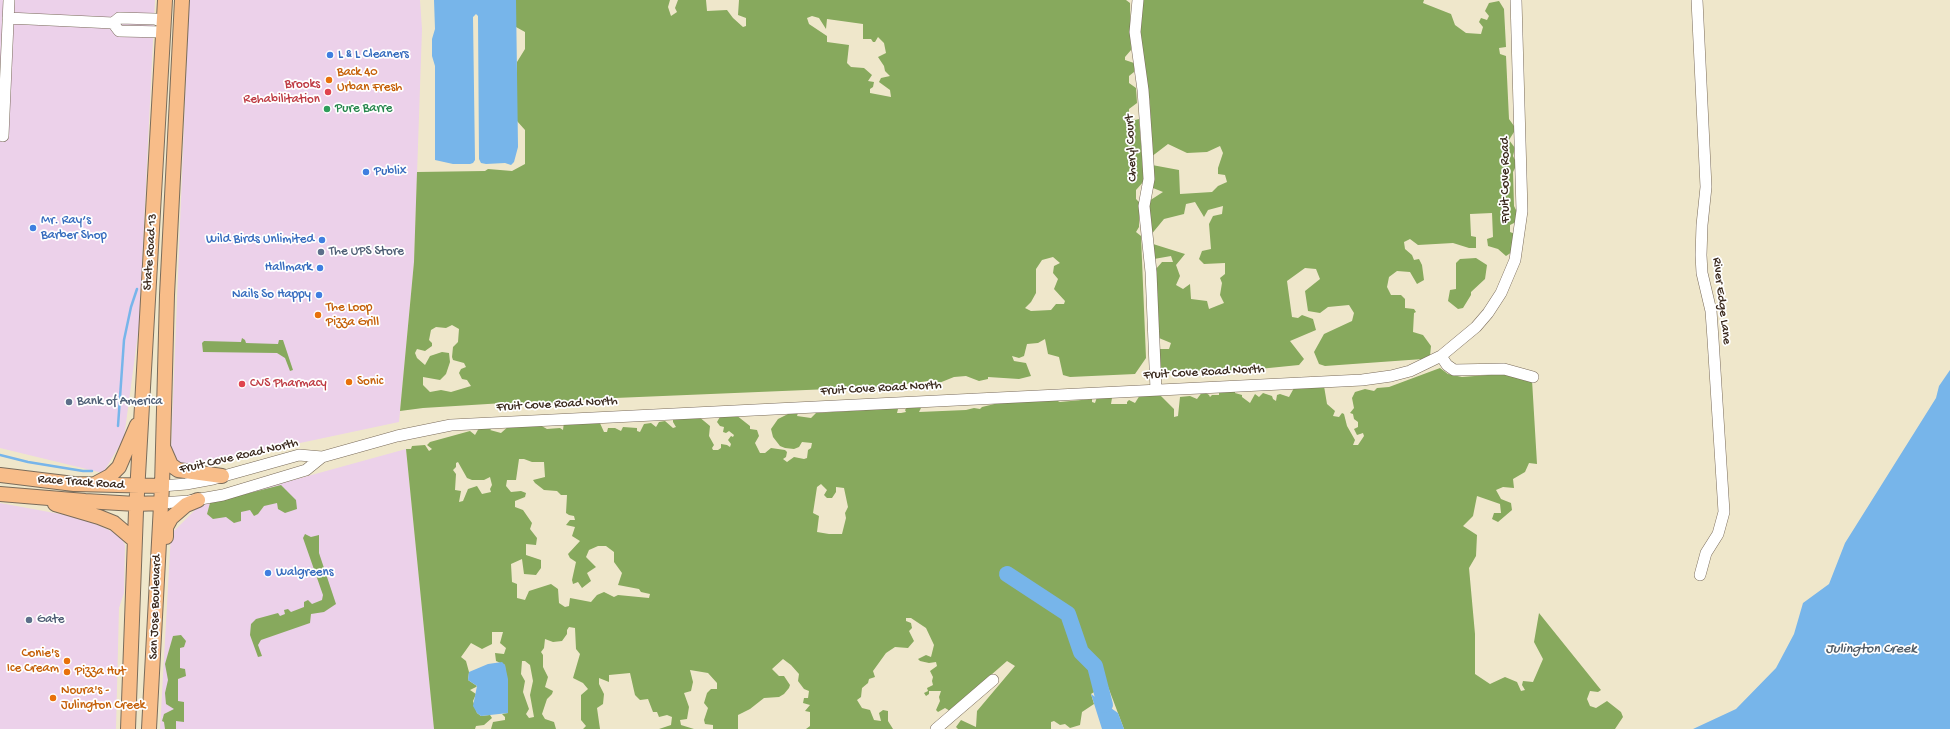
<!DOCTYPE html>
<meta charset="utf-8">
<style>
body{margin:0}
canvas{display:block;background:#efe7cb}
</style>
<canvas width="1950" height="729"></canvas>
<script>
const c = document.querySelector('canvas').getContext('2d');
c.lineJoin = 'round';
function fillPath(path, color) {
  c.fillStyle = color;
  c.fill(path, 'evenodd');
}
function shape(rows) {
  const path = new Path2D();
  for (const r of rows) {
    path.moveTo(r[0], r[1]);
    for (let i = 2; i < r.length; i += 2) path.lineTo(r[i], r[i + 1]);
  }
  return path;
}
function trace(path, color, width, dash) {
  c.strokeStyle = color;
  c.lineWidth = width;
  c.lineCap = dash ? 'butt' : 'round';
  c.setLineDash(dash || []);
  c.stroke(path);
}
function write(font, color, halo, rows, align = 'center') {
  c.font = font + ' "Gochi Hand",sans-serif';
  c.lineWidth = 3.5;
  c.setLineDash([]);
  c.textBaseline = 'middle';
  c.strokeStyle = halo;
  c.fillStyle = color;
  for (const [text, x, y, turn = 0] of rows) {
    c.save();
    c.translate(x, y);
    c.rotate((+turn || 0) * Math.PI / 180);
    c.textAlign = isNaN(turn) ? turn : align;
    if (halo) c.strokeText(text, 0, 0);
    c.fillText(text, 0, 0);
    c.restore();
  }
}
fillPath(shape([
 [0,0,155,0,139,326,124,438,103,473,0,448],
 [189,0,420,0,422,29,414,262,399,422,187,467,172,459,171,449],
 [406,449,434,729,160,729,171,534,199,506],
 [0,503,82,518,120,535,125,545,124,593,119,608,116,729,0,729]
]), '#ecd1ea');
fillPath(shape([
 [516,0,670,0,668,7,671,16,677,12,675,8,678,0,706,0,707,11,727,10,733,18,743,27,746,26,746,18,738,15,739,0,1126,0,1130,3,1131,50,1125,57,1125,60,1134,63,1134,72,1129,76,1129,83,1136,88,1137,103,1129,109,1129,117,1135,120,1139,119,1144,181,1136,190,1136,199,1139,202,1139,227,1136,232,1141,236,1146,358,1135,374,1070,377,1063,375,1059,357,1048,354,1045,339,1038,343,1027,344,1024,356,1019,358,1012,356,1014,361,1026,363,1031,376,1019,379,988,377,988,379,979,381,966,376,954,377,939,383,935,380,892,386,886,384,878,387,591,399,546,404,534,401,519,405,504,403,423,408,400,411,414,262,417,172,485,171,488,169,512,171,525,164,525,130,517,121,517,62,525,49,525,32,516,27],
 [812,16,819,18,826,29,827,19,863,24,863,39,871,39,873,42,875,42,878,37,884,43,886,53,878,57,884,66,885,71,890,76,881,78,879,82,890,90,891,97,870,93,870,89,873,87,874,82,868,81,872,75,864,68,851,67,847,63,849,45,827,42,827,36,809,24,807,18],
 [1053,257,1060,263,1054,266,1053,273,1058,279,1054,289,1065,301,1064,304,1056,304,1051,310,1031,311,1025,308,1031,302,1036,293,1036,269,1042,260],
 [452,325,459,329,458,342,453,347,452,357,453,360,464,363,466,367,461,369,459,373,462,379,467,380,471,386,451,392,441,390,430,392,423,385,423,377,440,380,446,374,450,362,449,353,442,352,430,356,425,365,417,358,415,353,417,349,425,351,432,346,432,343,429,340,431,330,436,327,446,328],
 [1141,0,1424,0,1423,3,1451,14,1455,25,1466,33,1481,34,1483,27,1479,22,1481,18,1487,20,1489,16,1485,11,1489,3,1499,1,1504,9,1506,47,1499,48,1500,54,1506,56,1509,119,1514,126,1514,132,1509,140,1515,148,1513,156,1517,164,1513,172,1514,206,1517,212,1516,222,1510,225,1510,232,1515,234,1512,252,1506,256,1498,249,1488,246,1487,239,1493,237,1492,213,1470,214,1471,236,1476,237,1476,248,1469,248,1453,243,1418,245,1410,239,1404,242,1405,249,1412,255,1414,260,1419,259,1422,265,1424,280,1417,284,1410,272,1397,271,1389,277,1387,287,1391,295,1401,295,1405,299,1405,308,1414,309,1416,312,1414,313,1413,332,1423,335,1431,346,1430,356,1423,359,1325,366,1319,364,1314,352,1324,334,1352,321,1354,313,1349,305,1328,307,1320,313,1308,311,1305,291,1320,279,1316,269,1305,268,1287,281,1292,317,1298,318,1302,315,1313,319,1316,330,1290,341,1304,359,1299,365,1249,370,1168,372,1160,369,1160,349,1169,349,1171,343,1159,338,1156,269,1162,262,1173,262,1171,256,1154,259,1153,244,1185,254,1176,265,1180,276,1176,285,1183,289,1190,284,1191,299,1207,301,1209,309,1224,303,1220,295,1222,283,1220,278,1225,274,1225,263,1204,264,1199,259,1202,251,1211,249,1209,224,1213,216,1222,214,1223,206,1208,210,1204,217,1195,202,1186,204,1184,214,1164,219,1150,236,1149,201,1163,192,1153,188,1152,165,1179,170,1180,194,1212,192,1218,186,1227,182,1225,175,1218,174,1218,168,1223,153,1220,146,1207,152,1187,153,1168,144,1151,157,1150,102,1142,66,1139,21],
 [1476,258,1487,265,1485,279,1471,292,1471,295,1463,308,1458,309,1448,301,1450,290,1456,289,1456,263,1460,259],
 [242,338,245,340,246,343,278,344,279,340,283,340,293,370,290,371,285,358,277,353,203,352,202,343,204,341,241,342],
 [1440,368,1448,374,1462,377,1501,374,1532,380,1537,464,1529,463,1525,472,1513,479,1514,488,1503,487,1496,490,1501,499,1511,503,1512,510,1498,522,1492,519,1494,513,1501,513,1500,504,1477,496,1473,516,1463,526,1477,535,1476,556,1469,568,1475,634,1475,674,1490,684,1505,677,1517,682,1521,691,1525,690,1522,685,1523,681,1533,682,1543,659,1534,642,1539,613,1601,690,1598,692,1590,691,1587,699,1590,706,1596,708,1607,701,1621,712,1623,717,1615,729,1124,729,1107,684,1091,694,1094,704,1082,712,1080,725,1070,728,1065,724,1060,725,1054,721,1051,722,1051,729,958,729,956,727,961,720,976,727,977,711,1015,666,1007,661,950,711,945,708,938,712,936,710,940,701,939,697,941,691,929,691,929,694,926,696,924,693,928,691,927,688,933,685,932,681,933,677,930,671,937,666,936,662,929,663,920,661,918,659,926,655,931,657,934,645,926,628,911,618,906,618,906,621,911,623,912,628,909,631,914,641,908,648,895,647,886,653,873,671,875,677,869,679,868,683,862,688,861,697,857,700,862,708,870,710,874,720,881,721,879,713,883,710,888,711,888,721,893,729,806,729,810,726,810,712,805,711,810,705,803,703,804,698,808,698,809,691,804,689,798,681,799,674,791,665,783,659,772,669,779,676,784,676,790,685,789,688,784,694,779,697,764,698,750,709,738,715,738,729,713,729,713,725,705,724,704,720,708,708,704,703,707,693,711,689,717,689,717,683,708,673,690,670,693,682,691,691,684,693,689,707,687,719,680,720,681,725,694,729,659,729,671,725,672,717,667,715,659,717,657,712,653,712,648,699,640,700,635,695,630,673,609,675,609,682,599,678,599,684,604,694,603,704,597,708,600,729,583,729,586,726,581,720,581,695,588,689,583,683,573,678,580,654,576,649,575,628,569,627,567,630,567,634,562,641,553,642,545,639,544,648,541,652,543,655,543,667,548,677,545,687,553,691,552,694,547,699,542,714,545,719,554,722,556,729,491,729,493,722,505,720,505,717,502,714,508,713,505,665,496,661,495,653,504,654,506,648,500,643,503,632,492,632,492,644,482,649,471,643,461,657,466,661,469,672,468,680,477,686,476,687,470,690,476,694,473,701,477,713,481,716,490,715,492,718,484,725,476,726,475,729,434,729,406,449,411,449,412,446,425,445,429,451,432,449,427,445,430,442,470,431,475,435,479,428,496,426,490,430,501,433,510,425,538,424,547,429,560,428,563,430,564,422,599,421,604,432,607,432,608,428,615,428,621,431,623,427,637,428,637,431,640,432,644,424,651,423,656,427,659,422,665,421,673,428,676,427,673,422,673,418,698,416,710,426,709,436,714,445,712,448,713,450,718,450,721,448,721,444,727,445,730,447,731,444,728,440,731,436,733,437,734,435,729,431,726,433,723,432,724,427,720,426,717,422,721,415,736,415,750,426,750,429,757,430,759,436,755,443,760,453,765,453,771,448,785,450,787,452,786,457,783,459,787,462,794,457,804,459,807,458,808,450,811,448,812,443,802,442,799,447,794,449,785,448,780,446,773,437,771,429,778,419,790,413,798,413,797,416,811,418,816,413,882,409,889,407,898,409,897,413,901,413,906,412,905,410,908,406,917,405,921,408,919,412,966,410,974,408,980,409,982,407,1007,401,1053,399,1060,402,1092,399,1092,402,1095,403,1097,397,1109,397,1112,398,1111,404,1127,404,1127,402,1129,400,1135,403,1140,395,1159,394,1174,409,1174,417,1178,416,1180,397,1190,396,1197,399,1203,391,1209,395,1210,397,1212,395,1219,395,1219,391,1235,390,1235,393,1242,395,1242,397,1250,403,1255,394,1259,397,1263,393,1272,396,1273,399,1276,401,1277,395,1280,394,1289,397,1294,388,1324,386,1327,404,1335,411,1333,416,1339,417,1342,413,1344,414,1347,426,1355,440,1353,445,1358,445,1364,436,1363,433,1357,435,1354,429,1358,427,1358,422,1354,419,1353,414,1350,413,1354,408,1352,398,1355,392,1365,389,1374,391,1377,388,1389,387],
 [519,459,524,459,532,462,544,462,545,477,533,480,535,483,544,490,557,491,561,495,567,495,566,513,569,515,574,516,575,520,570,520,566,525,575,527,572,536,580,541,568,554,570,558,576,562,572,580,573,584,578,582,582,588,591,581,587,573,596,567,586,557,589,550,598,546,606,546,614,552,614,562,622,573,618,585,639,589,641,592,650,594,649,598,618,595,614,597,604,592,597,595,591,602,570,598,569,606,565,607,559,603,558,589,551,584,529,591,525,600,517,598,517,584,512,582,511,564,522,559,524,574,536,575,541,568,541,560,526,555,526,544,536,545,537,538,530,529,532,523,523,510,515,507,515,501,525,497,526,493,521,491,511,492,506,486,507,480,516,480],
 [458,462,467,478,472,480,484,480,490,477,492,485,490,489,491,492,482,494,477,486,468,489,463,501,459,502,461,491,455,490,456,474,453,470,456,467,456,463],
 [821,484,827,490,824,495,827,498,832,498,836,492,836,487,844,488,848,507,845,513,846,518,842,534,829,534,817,532,819,516,813,513,817,487],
 [522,661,525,661,530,665,533,681,530,695,534,717,529,718,526,714,529,709,523,692,525,681,521,674],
 [281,485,296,500,297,509,285,513,278,509,277,503,264,506,258,514,254,516,250,510,241,512,241,521,234,523,226,517,213,519,207,514,210,503],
 [305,534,311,537,319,535,319,553,336,604,324,612,311,614,310,623,261,640,258,645,262,656,258,657,250,635,251,624,256,619,278,613,280,616,285,614,284,610,288,609,291,612,304,607,304,602,308,600,312,604,322,600,323,595,303,538],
 [181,635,186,641,184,647,180,648,180,668,185,669,186,676,178,679,178,701,184,702,184,722,176,721,176,729,165,729,164,722,162,721,164,714,174,709,166,704,165,693,168,680,165,664,173,636]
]), '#87a95d');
fillPath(shape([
 [434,0,516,0,518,147,514,162,511,165,505,163,486,164,481,163,479,159,478,16,476,14,473,17,475,160,473,163,470,164,453,164,435,160,435,66,432,56,432,39,435,29],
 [1950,370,1950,729,1693,729,1736,709,1776,668,1794,634,1803,603,1829,584,1845,543,1936,398,1939,386],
 [502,662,505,665,508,679,508,713,481,716,477,713,473,706,477,686,468,680,469,672,488,664],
 [1091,694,1118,713,1124,729,1102,729]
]), '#77b5ea');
trace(shape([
 [118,426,124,340,131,307,137,289],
 [0,455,28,462,83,471,92,471]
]), '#77b5ea', 2.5);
trace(shape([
 [1007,574,1068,614,1081,652,1095,666,1105,705]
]), '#77b5ea', 16);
const minor = shape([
 [1138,0,1135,32,1143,90,1147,146,1149,179,1144,206,1151,272,1156,390],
 [1697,0,1706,187,1702,225,1701,255,1702,273,1711,311,1713,339,1724,512,1718,534,1706,553,1700,575],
 [8,18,113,23,119,18,155,19,164,22],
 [113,23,119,31,164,32],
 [3,136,9,0],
 [1441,356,1447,365,1454,370,1504,369,1533,377],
 [162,486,186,484,213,479,299,455,322,457,397,436,451,425,1362,380,1391,376,1410,371,1441,356,1476,327,1488,313,1501,293,1515,260,1522,211,1516,0],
 [161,503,189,501,223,495,306,470,322,457],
 [936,729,993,680]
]);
const major = shape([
 [164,449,171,465,178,470,222,476],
 [0,475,74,484,162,486],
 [95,484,110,476,119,467,137,425],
 [0,494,85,501,136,504,161,503],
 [55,504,99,517,114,523,134,540],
 [166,537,166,527,171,518,186,505,198,500],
 [128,729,136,511,165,0],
 [149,729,162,486,167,295,182,0]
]);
trace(minor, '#7a6c5b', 12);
trace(major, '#7a6c5b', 16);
trace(minor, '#fff', 11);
trace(major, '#f8bd89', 14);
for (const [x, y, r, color] of [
 [330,55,4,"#3f7fe0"],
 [329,80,4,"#e8710a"],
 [328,92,4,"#e0444e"],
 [327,109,4,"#2e9e5b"],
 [366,172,4,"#3f7fe0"],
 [33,228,4,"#3f7fe0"],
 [322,240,4,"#3f7fe0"],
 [321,252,4,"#5c6f8a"],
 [320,268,4,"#3f7fe0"],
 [319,295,4,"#3f7fe0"],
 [318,315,4,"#e8710a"],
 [349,382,4,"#e8710a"],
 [242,384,4,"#e0444e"],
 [69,402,4,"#5c6f8a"],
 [268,573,4,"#3f7fe0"],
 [29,620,4,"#5c6f8a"],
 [67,661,4,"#e8710a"],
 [67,672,4,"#e8710a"],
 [53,698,4,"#e8710a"]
]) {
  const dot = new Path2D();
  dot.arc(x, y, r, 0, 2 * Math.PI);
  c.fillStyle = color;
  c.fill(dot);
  trace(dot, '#fff', 1.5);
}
write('13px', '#366cbe', '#fff', [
 ["L & L Cleaners",338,55],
 ["Publix",374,172],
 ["Mr. Ray’s",41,221],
 ["Barber Shop",41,236],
 ["Wild Birds Unlimited",314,240,"right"],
 ["Hallmark",312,268,"right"],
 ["Nails So Happy",311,295,"right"],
 ["Walgreens",276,573]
], 'left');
write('13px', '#c56008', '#fff', [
 ["Back 40",337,73],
 ["Urban Fresh",337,88],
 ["The Loop",326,308],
 ["Pizza Grill",326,323],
 ["Sonic",357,382],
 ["Conie's",59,654,"right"],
 ["Ice Cream",59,669,"right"],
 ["Pizza Hut",75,672],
 ["Noura's -",61,691],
 ["Julington Creek",61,706]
], 'left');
write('13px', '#be3a42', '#fff', [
 ["Brooks",320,85],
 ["Rehabilitation",320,100],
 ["CVS Pharmacy",250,384,"left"]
], 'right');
write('13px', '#27864d', '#fff', [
 ["Pure Barre",335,109]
], 'left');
write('13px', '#3b2a1e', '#fff', [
 ["Cheryl Court",1132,148,-93],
 ["Fruit Cove Road",1506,180,-90],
 ["State Road 13",151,252,-86],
 ["River Edge Lane",1721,301,83],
 ["Fruit Cove Road North",1204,373,-3],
 ["Fruit Cove Road North",881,389,-3],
 ["Fruit Cove Road North",557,405,-3],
 ["Fruit Cove Road North",239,457,-13],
 ["Race Track Road",81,483,4],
 ["San Jose Boulevard",156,607,-88]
]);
write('13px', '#4e5e75', '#fff', [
 ["The UPS Store",329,252],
 ["Bank of America",77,402],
 ["Gate",37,620]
], 'left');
write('italic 14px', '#505b65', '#fff', [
 ["Julington Creek",1871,650]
]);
</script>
